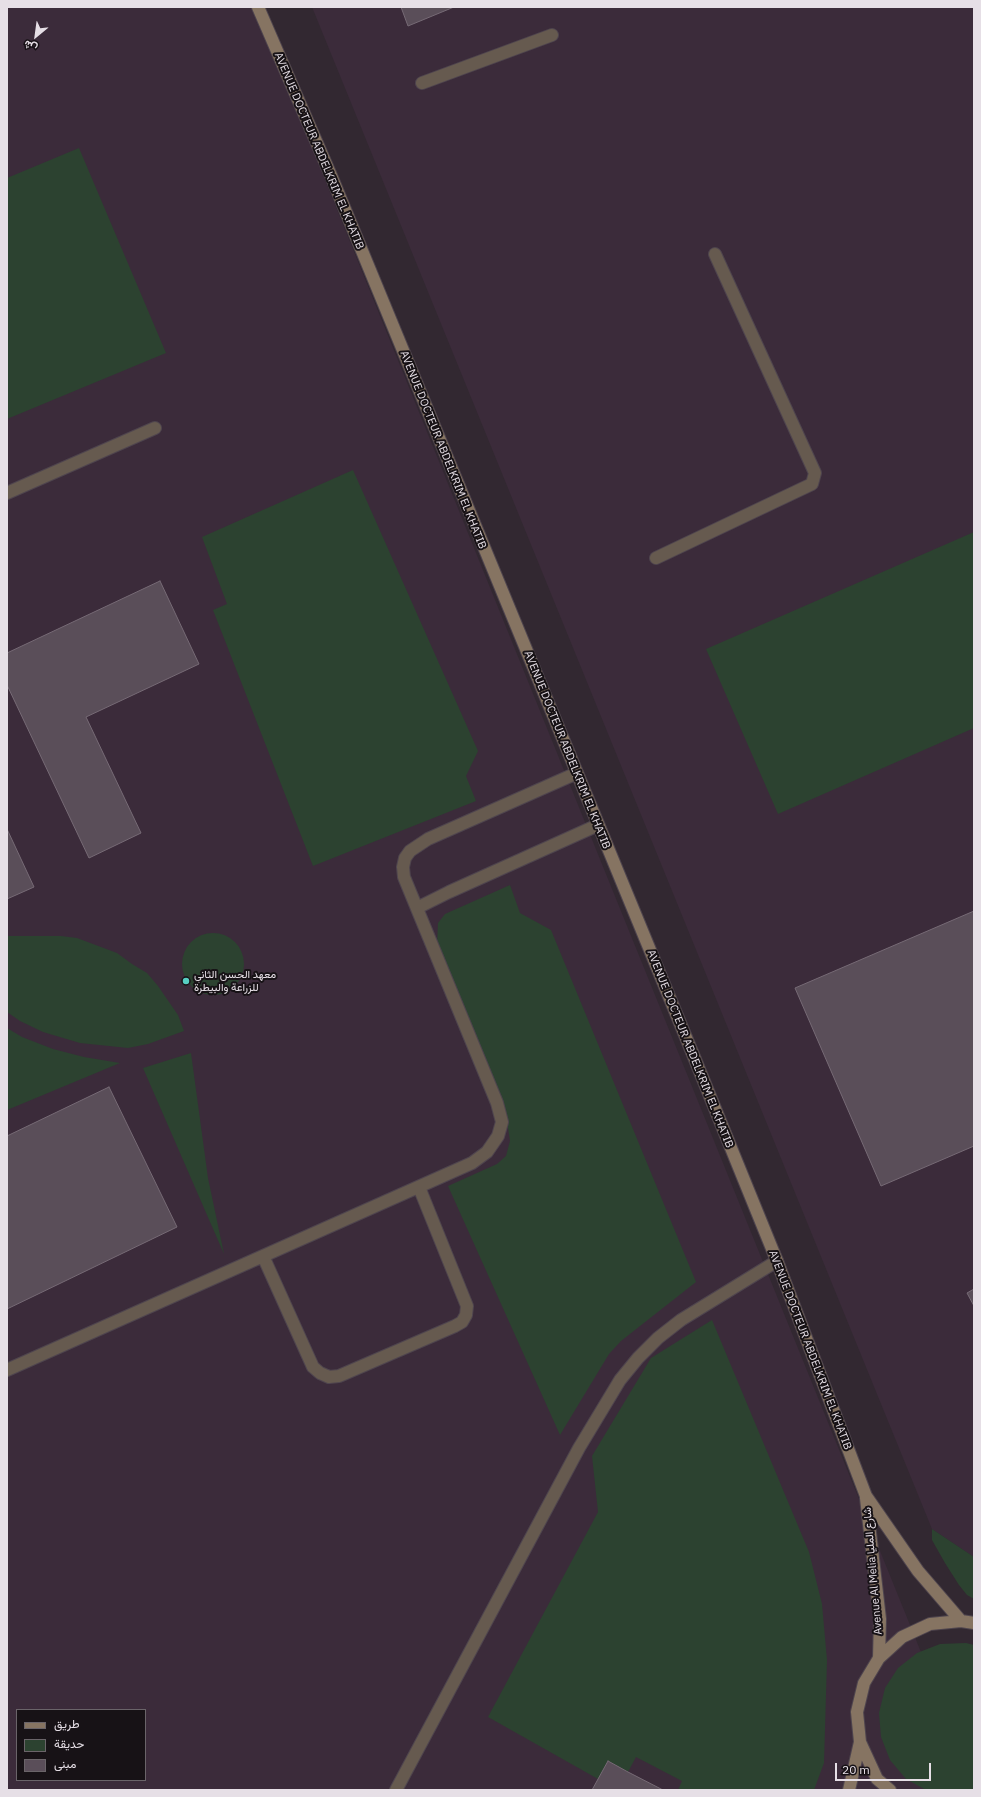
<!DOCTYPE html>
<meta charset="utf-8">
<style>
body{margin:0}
#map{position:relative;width:981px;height:1797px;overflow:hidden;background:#322831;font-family:"IBM Plex Sans",Vazirmatn,sans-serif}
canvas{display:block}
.frame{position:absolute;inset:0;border:8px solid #e6dfe6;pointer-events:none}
.legend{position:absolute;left:16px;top:1709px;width:130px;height:72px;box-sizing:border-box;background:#171216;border:1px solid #6a6469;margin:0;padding:5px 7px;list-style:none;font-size:12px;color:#e6dfe6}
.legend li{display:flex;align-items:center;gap:8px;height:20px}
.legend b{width:20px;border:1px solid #6a6469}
.north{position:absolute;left:16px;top:16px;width:40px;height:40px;-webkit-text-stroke:3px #171216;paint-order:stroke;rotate:209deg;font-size:11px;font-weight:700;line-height:16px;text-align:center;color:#e6dfe6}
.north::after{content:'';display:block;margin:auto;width:14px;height:18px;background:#e6dfe6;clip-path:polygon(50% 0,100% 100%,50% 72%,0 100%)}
.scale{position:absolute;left:835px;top:1763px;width:96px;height:18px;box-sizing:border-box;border:2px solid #e6dfe6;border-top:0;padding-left:5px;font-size:12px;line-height:14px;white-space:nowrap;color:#e6dfe6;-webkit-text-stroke:3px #171216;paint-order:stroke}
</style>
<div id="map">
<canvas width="981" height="1797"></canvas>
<div class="frame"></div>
<ul class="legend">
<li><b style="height:5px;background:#867462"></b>طريق</li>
<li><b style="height:11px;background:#2c4230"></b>حديقة</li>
<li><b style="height:11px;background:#5a4e59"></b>مبنى</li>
</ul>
<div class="north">ش</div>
<div class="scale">20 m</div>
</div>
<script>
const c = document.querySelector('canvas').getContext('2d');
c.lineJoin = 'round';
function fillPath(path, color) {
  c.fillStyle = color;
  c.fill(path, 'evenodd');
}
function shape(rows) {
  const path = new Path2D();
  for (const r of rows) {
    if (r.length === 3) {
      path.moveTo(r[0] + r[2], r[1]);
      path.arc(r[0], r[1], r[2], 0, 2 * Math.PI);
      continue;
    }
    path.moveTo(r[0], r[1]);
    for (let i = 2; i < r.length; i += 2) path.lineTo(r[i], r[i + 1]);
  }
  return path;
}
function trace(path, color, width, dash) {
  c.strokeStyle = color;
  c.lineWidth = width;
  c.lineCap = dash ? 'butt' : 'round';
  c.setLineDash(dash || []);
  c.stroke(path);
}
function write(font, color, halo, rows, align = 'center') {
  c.font = font + ' "IBM Plex Sans",Vazirmatn,sans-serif';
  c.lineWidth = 4;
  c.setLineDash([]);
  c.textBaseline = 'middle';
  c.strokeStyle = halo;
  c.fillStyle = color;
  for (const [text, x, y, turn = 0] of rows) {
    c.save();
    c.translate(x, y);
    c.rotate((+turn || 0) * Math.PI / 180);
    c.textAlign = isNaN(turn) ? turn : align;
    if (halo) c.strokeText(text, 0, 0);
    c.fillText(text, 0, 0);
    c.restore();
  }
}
fillPath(shape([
 [7,7,255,7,974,1783,974,1790,7,1790],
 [17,1710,145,1710,145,1780,17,1780],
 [312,7,974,7,974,1557,932,1529]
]), '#3b2b3a');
fillPath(shape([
 [79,148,166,353,7,419,7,178],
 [353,470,478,751,466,776,476,801,313,866,213,610,227,604,202,537],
 [974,532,974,728,778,814,706,649],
 [510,885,520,913,551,930,696,1282,621,1341,609,1354,560,1435,448,1186,497,1164,506,1156,510,1141,508,1128,437,945,438,923,445,914],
 [213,964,31],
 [7,936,61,936,77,938,117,953,132,964,147,973,158,986,178,1015,184,1031,148,1044,128,1048,80,1043,43,1032,20,1021,7,1012],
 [7,1028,22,1037,53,1049,84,1057,120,1063,7,1110],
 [191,1053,208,1178,224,1254,143,1068],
 [712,1320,809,1552,822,1604,827,1660,824,1763,814,1790,678,1790,682,1781,636,1757,628,1772,608,1761,598,1779,488,1717,598,1512,592,1456,651,1358],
 [932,1529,974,1557,974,1599,967,1595,959,1585,945,1563,932,1540],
 [966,1643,974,1645,974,1790,926,1790,906,1779,890,1760,881,1737,879,1713,885,1688,898,1668,917,1653,940,1644]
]), '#2c4230');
const building = shape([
 [401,7,454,7,408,26,401,7],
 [160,581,199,664,86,717,141,833,89,858,7,685,7,653,160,581],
 [7,829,34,887,7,899,7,829],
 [974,911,974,1146,881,1186,795,988,974,911],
 [109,1087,177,1227,7,1309,7,1136,109,1087],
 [974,1289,974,1306,967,1293,974,1289],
 [608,1761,628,1772,663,1790,592,1790,608,1761]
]);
fillPath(building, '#5a4e59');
trace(building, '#766a75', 1);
const lane = shape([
 [422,83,552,35],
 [7,493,155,428],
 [656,558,812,484,815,473,715,254],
 [417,908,449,892,598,825],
 [263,1256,313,1367,320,1373,329,1377,339,1376,455,1326,462,1322,466,1315,467,1306,419,1187],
 [7,1370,472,1163,487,1152,498,1136,502,1122,497,1103,404,877,403,867,405,858,410,851,428,839,577,773],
 [396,1790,579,1448,620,1380,638,1358,658,1338,681,1320,777,1261]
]);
const secondary = shape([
 [258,7,332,178,692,1052,777,1261,866,1496,918,1571,961,1621],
 [866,1498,880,1619,879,1658],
 [849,1790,860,1742],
 [890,1790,877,1779,860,1742,857,1712,864,1683,879,1658,902,1637,930,1624,961,1621,974,1623]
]);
trace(lane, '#4f454e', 14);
trace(secondary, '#4f454e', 14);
trace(lane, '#665a4f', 12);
trace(secondary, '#867462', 12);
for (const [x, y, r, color] of [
 [186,981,4,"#57cec2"]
]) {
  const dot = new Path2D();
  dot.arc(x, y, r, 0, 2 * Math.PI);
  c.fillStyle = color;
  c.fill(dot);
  trace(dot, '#171216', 1.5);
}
write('11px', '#e6dfe6', '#171216', [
 ["AVENUE DOCTEUR ABDELKRIM EL KHATIB",319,151,67],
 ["AVENUE DOCTEUR ABDELKRIM EL KHATIB",443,450,68],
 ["AVENUE DOCTEUR ABDELKRIM EL KHATIB",567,750,68],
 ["AVENUE DOCTEUR ABDELKRIM EL KHATIB",690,1049,68],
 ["AVENUE DOCTEUR ABDELKRIM EL KHATIB",810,1350,69],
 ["Avenue Al Melia شارع المليا",873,1571,-95]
]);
write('11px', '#e6dfe6', '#171216', [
 ["معهد الحسن الثاني",194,975],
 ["للزراعة والبيطرة",194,988]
], 'left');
</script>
